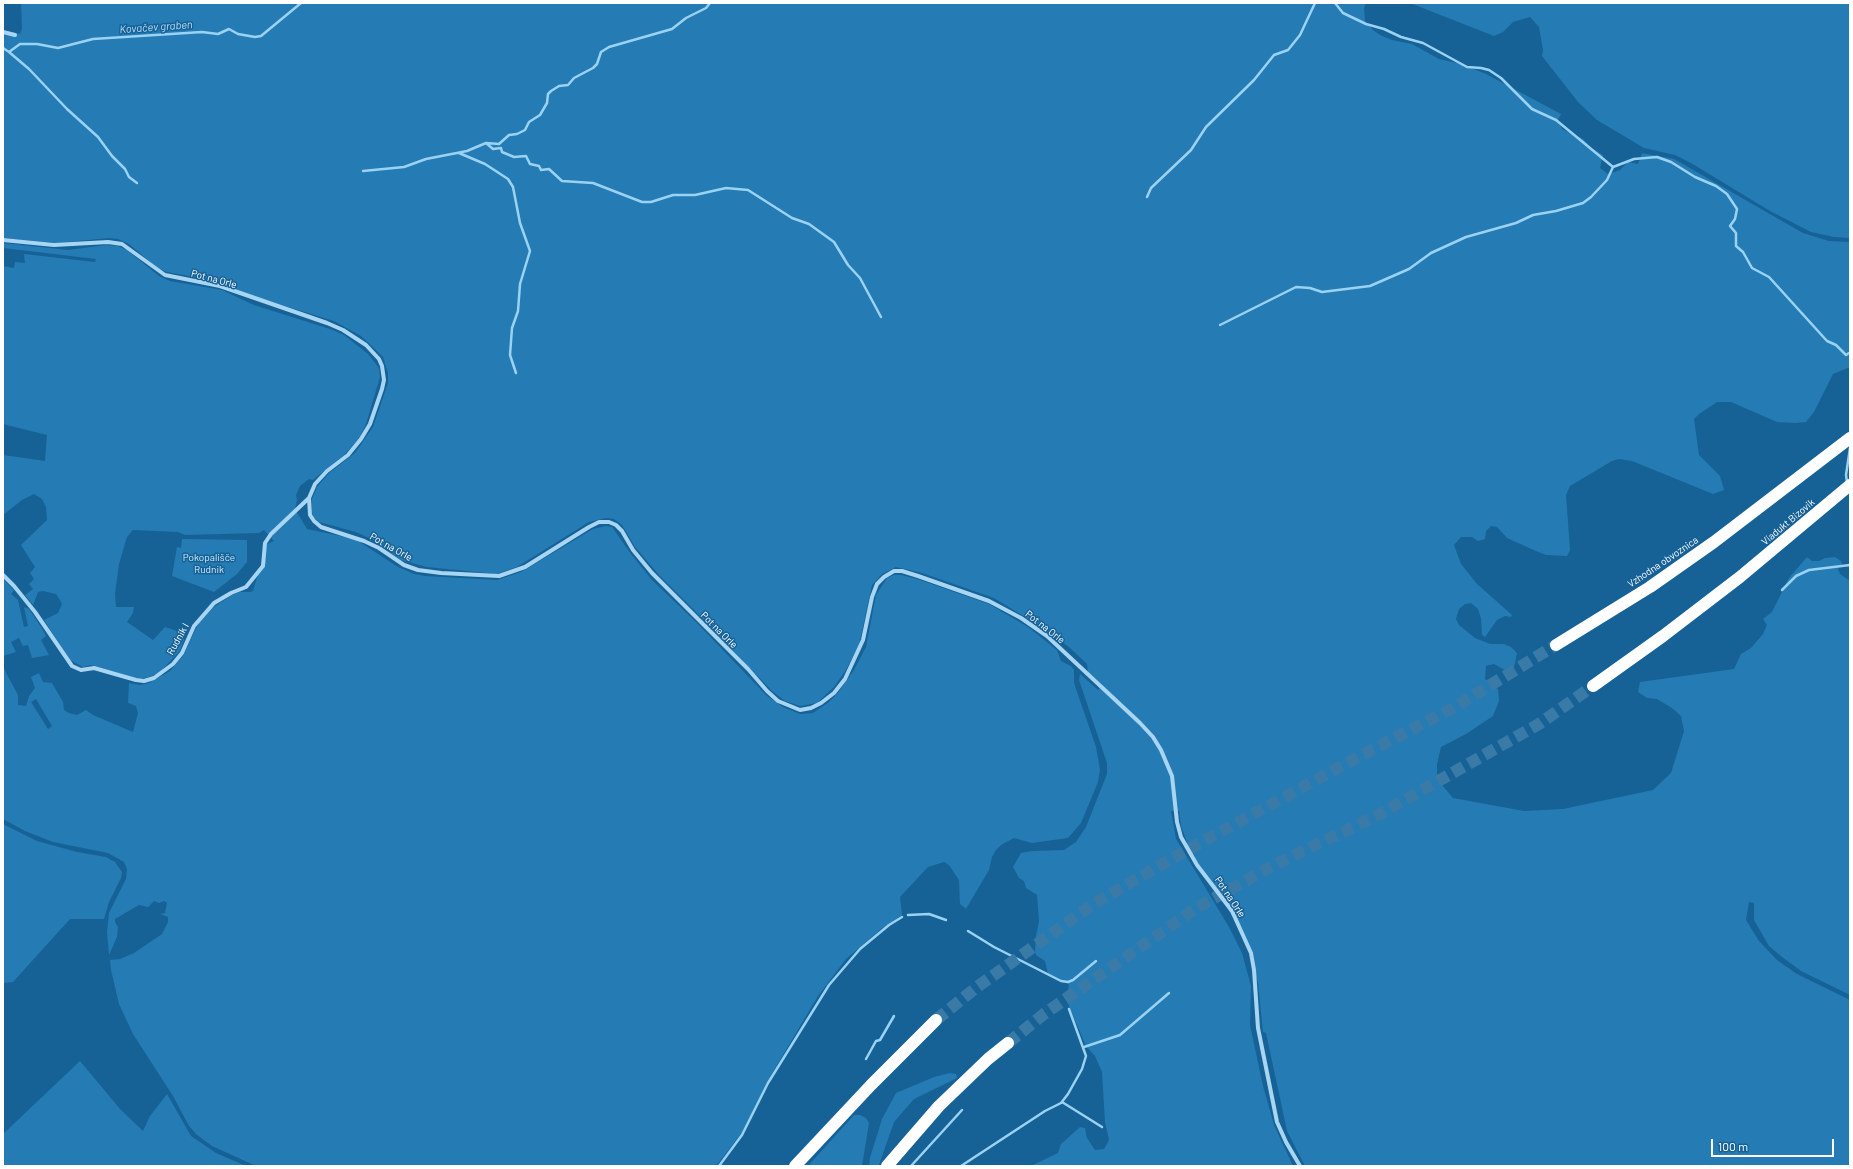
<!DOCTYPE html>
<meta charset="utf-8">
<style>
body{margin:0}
#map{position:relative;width:1853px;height:1169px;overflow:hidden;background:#166297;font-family:Barlow,sans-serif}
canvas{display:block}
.frame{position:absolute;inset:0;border:4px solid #fff;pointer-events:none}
.scale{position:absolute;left:1711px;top:1139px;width:123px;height:18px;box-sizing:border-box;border:2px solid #fff;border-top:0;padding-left:5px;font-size:12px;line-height:14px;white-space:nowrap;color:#fff;-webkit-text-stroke:3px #166297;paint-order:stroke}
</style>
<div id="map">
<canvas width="1853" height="1169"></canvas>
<div class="frame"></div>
<div class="scale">100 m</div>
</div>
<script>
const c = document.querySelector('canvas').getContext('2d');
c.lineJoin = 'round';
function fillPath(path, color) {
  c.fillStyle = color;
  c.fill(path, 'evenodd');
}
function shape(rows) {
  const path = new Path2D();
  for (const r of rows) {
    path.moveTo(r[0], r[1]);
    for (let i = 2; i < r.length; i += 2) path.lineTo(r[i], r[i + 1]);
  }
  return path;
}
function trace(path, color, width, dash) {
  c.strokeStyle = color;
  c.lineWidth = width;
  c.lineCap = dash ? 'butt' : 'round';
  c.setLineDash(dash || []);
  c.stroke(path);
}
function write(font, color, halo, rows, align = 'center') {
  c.font = font + ' Barlow,sans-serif';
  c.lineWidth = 3;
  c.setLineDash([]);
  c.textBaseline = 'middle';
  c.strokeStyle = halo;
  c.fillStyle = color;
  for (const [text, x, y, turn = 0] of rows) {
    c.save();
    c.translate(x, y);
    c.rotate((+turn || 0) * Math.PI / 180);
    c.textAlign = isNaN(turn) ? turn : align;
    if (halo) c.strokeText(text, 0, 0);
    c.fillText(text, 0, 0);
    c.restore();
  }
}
fillPath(shape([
 [21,3,1366,3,1364,8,1365,21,1373,30,1380,35,1392,40,1412,44,1439,59,1461,64,1486,74,1561,114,1558,120,1562,129,1583,139,1588,144,1588,146,1603,155,1600,168,1608,174,1620,170,1628,162,1638,164,1642,153,1674,159,1803,233,1829,241,1850,242,1850,367,1833,374,1814,412,1806,422,1795,423,1777,422,1731,402,1717,402,1699,414,1694,419,1699,455,1720,476,1724,490,1713,494,1632,461,1619,459,1612,461,1570,486,1566,495,1570,550,1567,556,1546,555,1536,551,1507,538,1497,527,1491,526,1486,531,1485,539,1478,541,1472,537,1461,537,1454,545,1461,564,1477,584,1512,615,1511,617,1505,616,1497,620,1485,637,1482,635,1481,618,1478,609,1471,603,1465,604,1459,609,1456,619,1459,625,1475,638,1490,644,1504,644,1511,647,1517,653,1513,672,1510,673,1494,664,1486,666,1485,679,1498,689,1499,701,1493,716,1466,734,1441,747,1437,764,1437,779,1453,798,1524,811,1563,809,1653,790,1671,773,1684,731,1681,716,1672,708,1657,699,1647,698,1638,692,1640,682,1734,669,1741,654,1751,648,1763,634,1767,625,1763,619,1772,612,1789,578,1807,557,1812,561,1819,561,1825,558,1835,557,1841,561,1842,564,1838,569,1840,574,1850,581,1850,995,1801,971,1782,957,1769,946,1754,920,1754,903,1749,902,1746,920,1759,941,1777,960,1797,974,1850,1000,1850,1166,1305,1166,1287,1131,1266,1033,1263,1032,1258,983,1249,952,1236,923,1215,887,1198,863,1187,842,1181,826,1179,811,1171,811,1176,839,1229,927,1242,953,1251,986,1250,1025,1263,1086,1274,1125,1293,1166,1031,1166,1058,1153,1061,1144,1080,1127,1085,1128,1087,1138,1095,1150,1104,1149,1109,1140,1105,1122,1102,1072,1095,1056,1086,1046,1066,999,1069,985,1066,982,1048,974,1045,961,1036,955,1035,951,1036,936,1039,921,1037,895,1026,888,1024,881,1019,878,1013,867,1021,853,1032,851,1064,850,1076,842,1086,827,1107,774,1107,763,1079,680,1080,674,1098,690,1103,685,1088,672,1087,664,1069,647,1038,625,994,598,922,573,896,567,882,574,872,585,859,645,846,670,834,687,817,703,800,706,785,701,772,691,701,617,659,575,635,547,622,525,614,519,606,518,589,522,517,567,496,574,427,567,401,560,373,540,356,532,319,522,313,517,312,512,312,499,317,487,329,473,355,453,373,427,388,383,388,373,383,357,361,336,334,321,249,295,220,282,167,272,156,267,129,244,118,239,109,238,57,243,3,238,3,30,20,34,22,29],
 [1410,3,1850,3,1850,238,1834,237,1811,232,1770,211,1691,163,1675,155,1644,148,1597,120,1578,102,1542,56,1543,50,1539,27,1530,17,1513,22,1503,32,1494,36],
 [3,243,68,250,106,245,118,246,127,250,159,276,170,281,222,290,254,305,330,329,344,335,368,354,379,368,380,377,366,424,360,437,344,455,313,480,309,479,300,486,296,495,297,500,295,509,307,529,355,539,398,567,414,574,425,576,497,580,521,572,593,529,606,526,612,527,631,554,652,580,696,622,767,696,783,707,800,714,813,713,829,702,837,694,854,670,866,647,876,595,887,578,894,575,901,575,917,579,989,604,1028,627,1057,650,1061,661,1071,666,1074,670,1074,683,1096,747,1100,770,1098,782,1081,823,1068,838,1032,843,1014,838,1001,845,996,850,992,857,989,870,966,909,960,904,959,880,949,865,944,862,928,867,900,897,902,915,881,929,846,959,818,996,768,1080,744,1130,716,1166,256,1166,212,1146,196,1134,189,1126,173,1096,133,1034,119,1004,111,970,110,960,120,959,134,953,162,934,168,922,168,917,160,914,165,913,167,903,164,901,159,903,154,901,148,907,139,905,115,919,115,922,118,927,117,937,109,955,107,932,109,913,126,879,127,869,124,862,108,853,53,842,25,831,3,819,3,667,18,695,18,705,26,706,29,696,35,688,31,677,39,673,43,682,52,683,63,702,64,710,69,713,77,715,86,710,93,715,133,732,138,713,136,706,128,703,129,683,140,685,149,683,170,671,183,656,199,622,211,609,232,595,240,592,250,592,253,591,267,544,274,541,264,530,259,533,185,535,178,532,133,530,127,537,119,564,115,594,116,607,134,607,133,613,127,622,153,640,165,627,180,632,184,635,184,640,179,652,159,673,149,677,139,679,91,665,83,667,70,660,44,620,58,613,62,604,60,600,56,594,43,591,38,592,33,605,25,595,33,589,29,584,34,579,30,573,35,567,21,545,47,520,46,507,42,499,34,494,22,500,3,515,3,455,45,461,47,435,3,424,3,266,14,268,15,262,25,263,24,254,95,262,96,259,3,248],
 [36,699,52,726,48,729,31,702],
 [182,539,247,540,247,562,237,574,214,592,172,576,177,547,181,548],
 [3,579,14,590,11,594,18,600,24,627,28,626,24,607,29,609,41,627,46,636,41,640,49,655,32,658,28,645,23,646,19,638,11,642,16,652,3,656],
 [3,824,37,841,77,852,106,857,115,862,122,872,121,878,109,902,104,919,70,919,13,982,3,983],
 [80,1061,120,1109,143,1131,150,1116,167,1094,191,1136,216,1153,246,1166,3,1166,3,1134],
 [950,1073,956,1074,957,1078,914,1099,894,1122,879,1165,869,1166,870,1158,882,1119,896,1093,934,1077],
 [854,1115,860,1115,866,1118,869,1123,862,1166,808,1166]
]), '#257bb4');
trace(shape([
 [1335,3,1343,13,1366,24,1384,29,1401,37,1423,43,1467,67,1481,68,1489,70,1501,78,1532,109,1556,120,1613,167,1634,159,1657,157,1671,162,1695,177,1716,186,1727,194,1737,209,1735,219,1730,226,1736,233,1736,246,1743,252,1752,268,1769,277,1827,341,1836,345,1846,355,1849,353],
 [3,48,9,52,20,44,37,44,58,48,93,39,202,32,218,34,229,29,238,34,255,37,261,36,301,3],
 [9,52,29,69,67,109,98,137,112,156,125,169,129,177,137,183],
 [486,143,493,149,501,148,502,152,514,157,526,156,530,164,539,166,541,170,549,169,562,181,593,183,642,202,651,202,673,195,695,195,726,188,748,190,792,218,809,224,834,242,848,265,860,278,881,317],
 [459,153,485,164,508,179,513,187,520,223,530,251,520,284,518,311,512,328,510,355,516,373],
 [363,171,404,167,426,159,467,151,486,143,499,144,509,135,517,134,525,130,529,122,540,115,547,103,548,94,551,91,559,86,568,85,574,78,593,68,597,64,601,52,609,47,672,29,686,18,706,8,710,3],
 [1147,197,1151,188,1191,150,1206,127,1254,80,1274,55,1288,50,1300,35,1315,3],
 [1220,325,1296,287,1310,288,1322,292,1370,286,1409,269,1431,253,1466,237,1516,223,1533,215,1556,211,1583,203,1591,197,1607,180,1613,167],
 [1847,482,1846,475,1850,448],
 [1782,590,1796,576,1809,570,1850,565],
 [908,915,929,914,946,920],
 [968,931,994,947,1061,981,1068,982,1073,980,1096,961],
 [1084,1047,1120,1035,1169,993],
 [866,1059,876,1041,880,1040,894,1016],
 [1062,1102,1102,1127],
 [719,1166,742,1135,768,1083,829,985,860,949,889,925,902,917],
 [911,1166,962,1110],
 [961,1166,1045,1111,1061,1103,1068,1094,1082,1069,1086,1056,1069,1009]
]), '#9ad2f4', 2.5);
trace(shape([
 [936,1020,977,987,1095,903,1178,855,1360,756,1453,708,1556,645],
 [1008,1043,1044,1014,1198,907,1274,865,1380,814,1539,724,1593,686]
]), '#397aa7', 12, [12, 6]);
trace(shape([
 [3,32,15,35],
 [3,240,54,245,108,242,122,244,165,275,220,286,327,323,343,330,366,345,379,359,382,366,384,380,382,389,370,424,361,439,348,455,327,471,315,484,309,498,310,515,314,521,321,527,364,541,379,548,404,565,418,570,441,573,499,576,525,567,589,527,599,522,609,522,616,525,622,531,633,550,652,573,748,669,767,691,778,701,800,710,811,708,821,703,834,693,845,679,863,640,872,597,877,584,884,577,894,571,902,571,918,576,989,601,1021,618,1047,636,1140,723,1153,737,1161,750,1172,776,1177,822,1181,837,1197,865,1232,911,1251,953,1254,970,1258,1028,1277,1122,1286,1142,1300,1166],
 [3,575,14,586,35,612,72,666,81,670,94,668,136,680,144,681,154,678,173,664,182,653,194,626,214,603,231,593,246,587,263,566,265,543,271,534,309,498]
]), '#a8d5f2', 4);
trace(shape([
 [1556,645,1650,587,1714,542,1850,438],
 [1593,686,1663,636,1740,577,1850,485],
 [795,1166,871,1085,936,1020],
 [887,1166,939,1106,988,1059,1008,1043]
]), '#fff', 12);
write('10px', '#fff', '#166297', [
 ["Pot na Orle",214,279,15],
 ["Viadukt Bizovik",1788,522,-40],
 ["Pot na Orle",391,547,29],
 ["Vzhodna obvoznica",1663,562,-34],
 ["Pot na Orle",1045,627,38],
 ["Pot na Orle",719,630,45],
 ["Rudnik I",178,639,-61],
 ["Pot na Orle",1230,897,56]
]);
write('10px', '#cfebfc', '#166297', [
 ["Pokopališče",209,558],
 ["Rudnik",209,570]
]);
write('italic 11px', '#b4def8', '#166297', [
 ["Kovačev graben",156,27,-4]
]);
</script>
